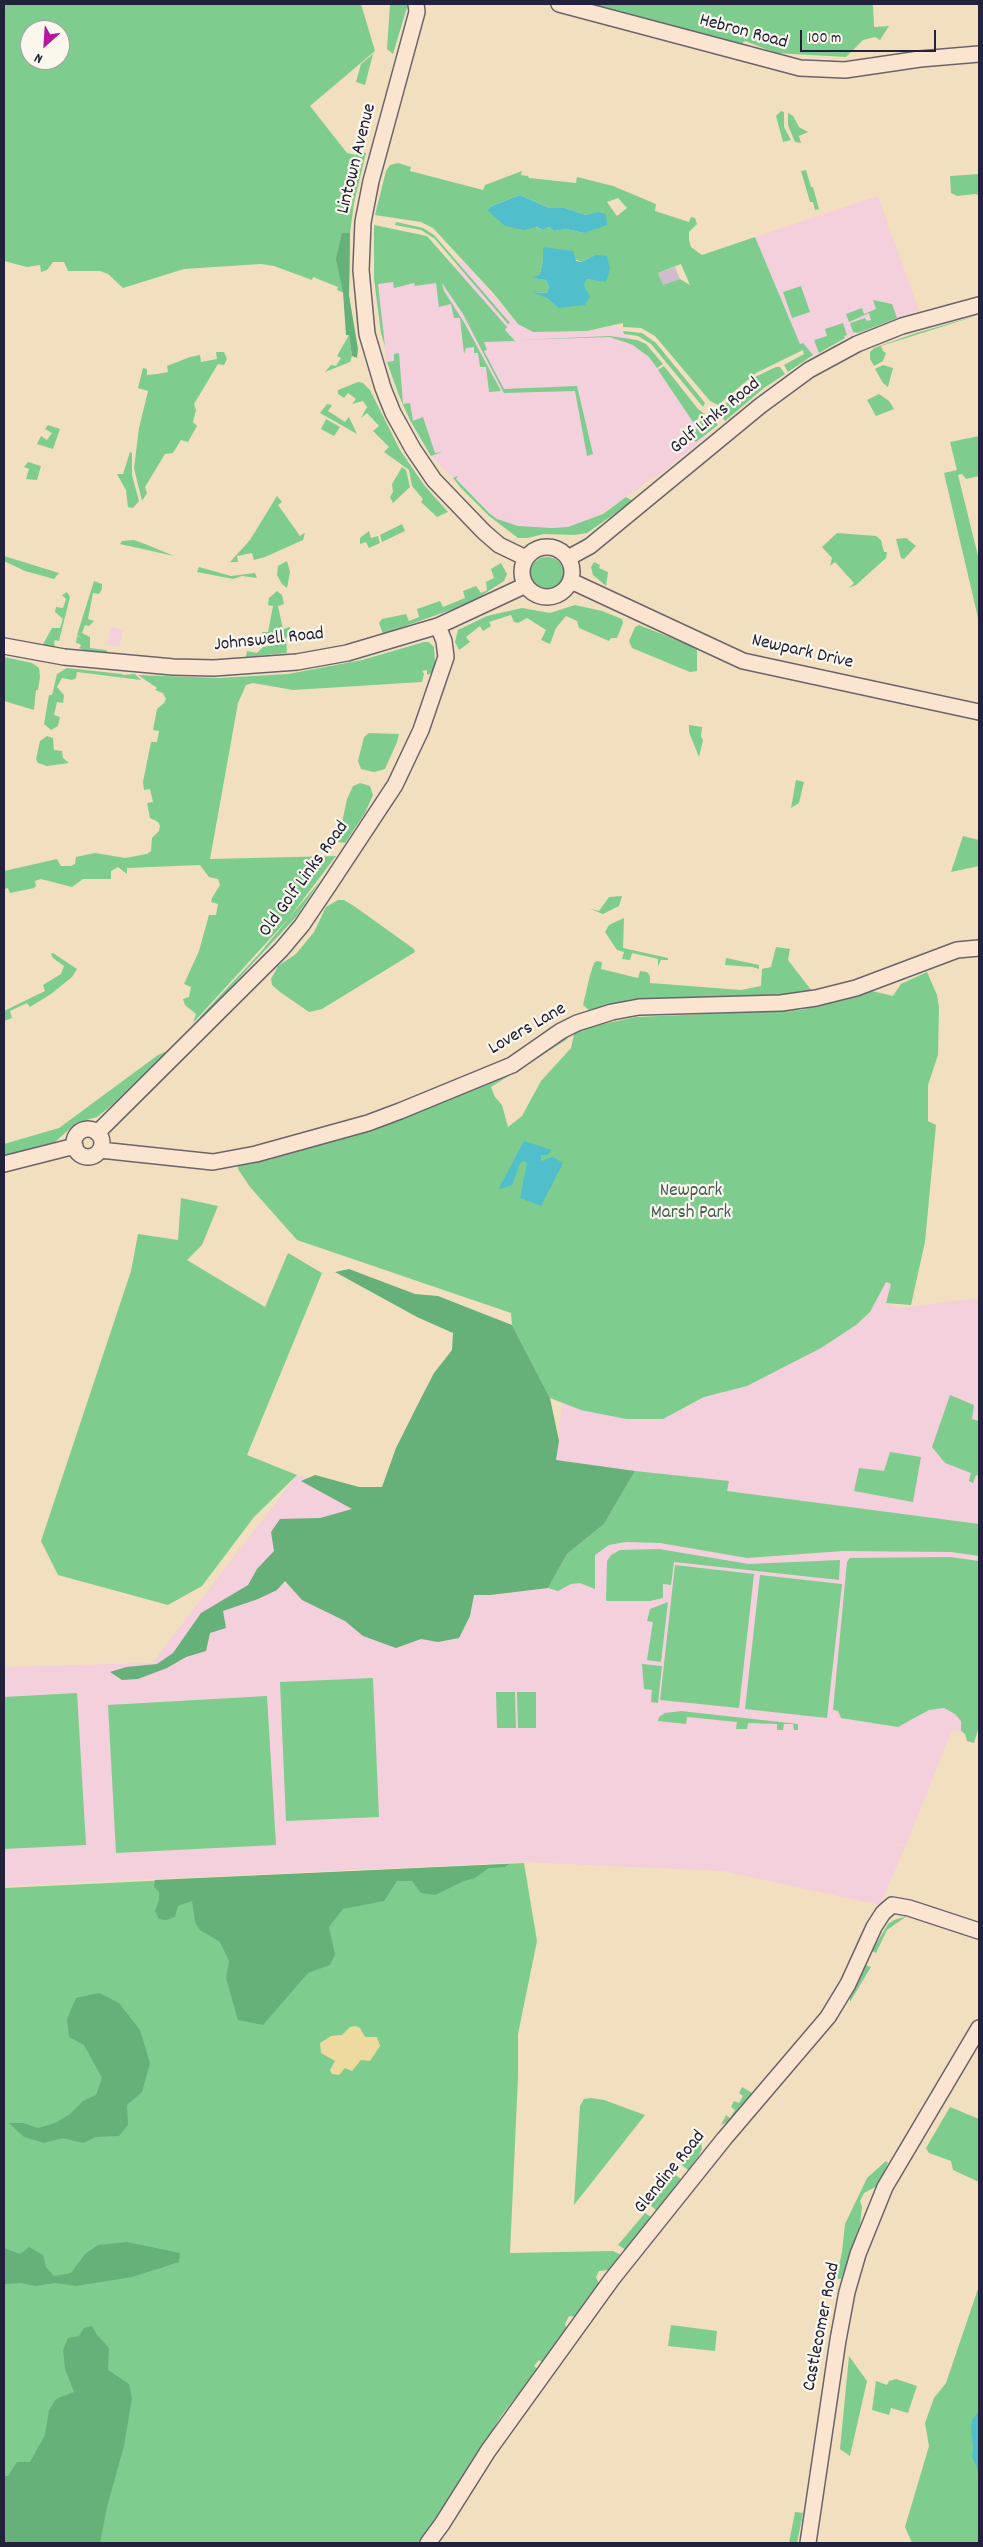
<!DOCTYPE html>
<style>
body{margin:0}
#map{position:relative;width:983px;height:2547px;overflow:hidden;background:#f1dfc0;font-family:Dekko,sans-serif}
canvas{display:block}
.frame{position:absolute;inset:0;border:5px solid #22223b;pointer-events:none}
.north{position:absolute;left:20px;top:20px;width:50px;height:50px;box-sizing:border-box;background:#fbf7ec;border:1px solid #a4a2a5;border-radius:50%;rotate:206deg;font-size:14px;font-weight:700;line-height:20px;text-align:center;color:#22223b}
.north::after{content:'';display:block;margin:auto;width:18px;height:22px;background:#b5179e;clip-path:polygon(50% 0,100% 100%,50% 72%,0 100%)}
.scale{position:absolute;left:800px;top:30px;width:136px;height:22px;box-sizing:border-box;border:2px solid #22223b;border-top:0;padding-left:6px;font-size:15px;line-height:18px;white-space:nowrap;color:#22223b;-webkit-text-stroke:4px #fbf7ec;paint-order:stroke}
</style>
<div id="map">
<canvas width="983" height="2547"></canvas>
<div class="frame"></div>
<div class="north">N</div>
<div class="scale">100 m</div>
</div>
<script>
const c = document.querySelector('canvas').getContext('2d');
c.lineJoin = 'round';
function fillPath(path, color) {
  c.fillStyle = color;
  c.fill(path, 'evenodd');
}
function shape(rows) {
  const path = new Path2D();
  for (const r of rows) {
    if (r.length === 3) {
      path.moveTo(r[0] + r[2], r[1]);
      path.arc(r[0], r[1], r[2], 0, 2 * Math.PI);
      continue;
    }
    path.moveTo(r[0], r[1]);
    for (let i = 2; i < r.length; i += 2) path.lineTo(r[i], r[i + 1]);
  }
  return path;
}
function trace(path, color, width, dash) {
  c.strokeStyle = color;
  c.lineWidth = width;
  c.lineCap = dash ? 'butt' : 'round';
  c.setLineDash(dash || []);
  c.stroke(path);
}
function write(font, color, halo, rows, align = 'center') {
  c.font = font + ' Dekko,sans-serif';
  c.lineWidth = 4.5;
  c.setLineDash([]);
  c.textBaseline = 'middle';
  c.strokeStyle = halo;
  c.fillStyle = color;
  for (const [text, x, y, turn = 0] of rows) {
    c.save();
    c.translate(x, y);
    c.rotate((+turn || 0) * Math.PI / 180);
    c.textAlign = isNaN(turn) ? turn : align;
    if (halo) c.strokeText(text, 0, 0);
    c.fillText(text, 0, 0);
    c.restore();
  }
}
fillPath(shape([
 [878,196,919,311,848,336,806,359,755,237],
 [462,260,518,324,587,331,617,326,659,364,708,435,657,477,653,477,618,503,589,520,568,527,537,528,517,526,497,519,489,513,431,456,411,422,387,362,376,300,374,279,440,281],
 [111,627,123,630,119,647,107,644],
 [885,1282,891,1284,886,1303,898,1308,979,1298,979,1726,974,1743,967,1741,965,1734,961,1731,953,1730,950,1734,906,1846,883,1840,905,1847,880,1905,723,1871,524,1862,4,1886,4,1667,152,1663,297,1475,371,1497,555,1475,562,1403,626,1419,688,1407,704,1397,748,1386,870,1312]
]), '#f4cfdc');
fillPath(shape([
 [675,267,680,279,663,286,658,273]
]), '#d0bdcc');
fillPath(shape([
 [4,4,361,4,375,51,310,106,347,153,356,155,357,150,366,153,354,203,350,233,349,295,337,290,338,287,313,277,312,280,274,266,261,264,184,269,123,288,108,274,100,271,68,271,64,262,53,262,47,270,41,272,40,265,27,267,4,261],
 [30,30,60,30,60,60,30,60],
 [390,4,408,4,393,54,387,49],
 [584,4,873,4,874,27,889,26,880,40,875,37,863,40,846,57,776,53,745,41,738,47],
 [373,54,365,85,356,82,361,64],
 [781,111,784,112,784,127,791,140,783,142,776,116],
 [788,113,793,116,799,127,808,132,799,136,801,143,795,142,788,125],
 [398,163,411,167,410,171,483,190,485,185,522,171,521,175,528,176,529,178,576,183,577,177,613,186,656,204,655,211,689,222,691,217,695,218,697,224,689,232,689,240,691,247,702,255,755,237,800,344,803,343,813,355,788,372,784,365,804,354,803,350,756,373,718,405,710,401,655,336,641,328,623,327,623,323,587,331,533,332,518,324,494,294,433,228,421,222,375,215,386,171,390,165],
 [520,195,549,208,565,208,586,215,598,212,584,233,566,229,554,231,549,227,543,230,487,210,492,206],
 [618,198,627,208,617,216,607,202],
 [543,247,582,262,595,255,600,280,587,279,584,285,558,308,548,299,535,292,547,293,549,287,546,280,533,278,540,274,543,260],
 [681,264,690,285,680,279,663,285,658,273],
 [806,170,811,187,813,187,819,209,815,210,813,202,810,202,801,171],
 [979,174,979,195,975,194,957,196,951,193,950,176],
 [396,222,423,228,434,235,510,323,508,324,435,239,421,230,395,225],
 [374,225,427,236,507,327,505,330,515,341,484,342,487,350,484,351,504,389,577,386,593,454,587,456,575,391,504,393,463,314,442,283,444,291,465,324,501,391,489,392,486,367,480,367,478,353,474,353,474,347,466,348,464,354,460,318,454,318,451,304,439,307,436,283,415,286,414,283,394,288,393,282,378,284,385,346,381,333,374,279],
 [801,286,810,312,792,318,783,292],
 [873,300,892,304,897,318,858,333,853,332,850,323,865,318,867,321,871,320,869,313,849,322,846,314,862,308,864,314,876,309],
 [979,315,881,346,883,351,886,353,883,361,874,366,870,359,870,352,874,348,916,333],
 [843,323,847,335,844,336,845,338,819,353,814,340,827,336,825,329],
 [623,331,642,333,656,343,705,403,703,407,651,344,638,336,624,334],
 [349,335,352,356,350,362,325,372,331,365,336,366,341,358,337,356],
 [610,336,637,340,646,344,663,364,657,368,649,357,633,345,610,337,519,340],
 [216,352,224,352,227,359,224,365,218,364,194,404,196,410,193,422,197,426,188,442,181,440,173,453,165,454,145,487,147,493,142,501,134,468,139,428,148,391,138,388,143,368,147,369,147,375,157,374,168,372,167,366,190,357,200,355,201,362,217,359],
 [399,353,403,404,410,403,413,421,423,417,435,453,442,452,431,456,411,422,403,405,398,393,387,362,394,361,394,354],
 [883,365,893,368,888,387,883,383,875,369],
 [664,366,698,409,705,414,693,422,658,370],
 [776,367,780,367,785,374,764,388,725,421,718,413,720,409,755,377],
 [358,382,363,383,370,390,400,450,424,485,448,512,437,517,421,502,423,499,412,486,409,470,384,452,389,447,373,431,379,426,367,413,361,418,367,407,363,401,352,404,356,399,348,393,344,398,338,394,338,390],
 [879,394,889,401,894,409,876,416,867,400],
 [327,404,332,405,328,411,345,422,349,417,357,434,320,413],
 [708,416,713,417,718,425,696,442,689,434,697,428,695,425],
 [326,419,340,427,334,436,321,429],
 [48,425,60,429,53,449,37,444,41,436,47,440,52,433,45,429],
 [979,436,979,476,966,479,962,474,958,475,979,560,979,622,944,473,957,470,950,442],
 [130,452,132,453,132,475,139,501,133,508,128,507,126,490,117,474,123,474],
 [28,462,41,466,37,480,26,479,29,469,24,467],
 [402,467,406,470,410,487,393,503,390,497,393,492,392,484],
 [458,476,456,479,489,513,497,519,518,526,552,528,568,527,603,514,626,497,633,501,587,533,574,535,544,534,528,538,518,538,489,516,461,488,453,478],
 [277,496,282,502,278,505,300,536,305,533,303,540,265,557,254,560,252,553,237,556,238,562,230,562,250,540],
 [402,524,405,531,382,542,380,535],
 [369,531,371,538,378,536,380,543,369,548,366,542,360,544,360,538],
 [837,533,876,536,881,540,884,552,887,552,886,558,856,585,849,588,854,583,835,562,830,566,832,558,822,547],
 [906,538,916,546,904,559,901,558,896,539],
 [134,540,145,544,174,556,120,544,122,541],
 [4,556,59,573,54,579,25,571,4,561],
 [547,574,17],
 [287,561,290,572,287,588,282,584,277,575,278,566],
 [594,562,600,565,599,568,608,572,606,586,593,575,591,567],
 [501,563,507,574,504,581,478,598,456,608,383,634,379,623,382,619,406,614,409,621,419,617,417,609,440,601,443,607,465,598,463,591,476,586,481,593,487,590,486,582,494,578,491,569],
 [199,567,231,576,255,573,257,578,242,576,233,579,197,572],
 [94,581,102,584,102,589,99,594,93,593,88,619,94,621,89,626,85,625,82,633,90,637,90,648,106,650,108,653,84,650,79,648,81,646,80,644,76,643,77,636,82,638,77,635],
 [277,591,282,595,284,604,278,606,283,629,290,627,291,633,286,638,287,653,246,657,247,651,257,653,263,647,269,646,270,639,263,636,262,632,268,632,273,606,268,605,269,598],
 [67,592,70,597,59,641,55,640,54,643,55,647,53,647,42,646,52,628,60,628,63,619,55,612,56,607,63,608,66,599,62,595],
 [575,605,602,611,622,619,623,623,617,638,611,638,609,641,579,628,577,621,566,616,556,628,550,644,541,640,546,630,527,618,518,623,514,622,511,615,489,622,491,626,483,631,480,626,466,637,470,642,459,650,455,642,458,630,487,616,522,608,550,613],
 [639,625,697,648,697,671,690,672,632,648,629,641,635,627],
 [424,642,429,642,434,647,435,663,432,673,427,675,427,670,422,671,424,674,422,682,293,690,253,683,246,685,238,703,210,859,336,856,289,918,193,1023,196,1014,185,1005,183,999,189,997,191,987,184,984,199,951,209,915,216,915,218,904,211,902,212,898,220,885,218,879,209,877,200,865,127,868,127,874,118,867,111,871,111,879,83,879,72,887,41,879,35,881,36,886,34,888,10,893,8,888,4,889,4,871,57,859,61,866,71,866,75,864,76,857,95,853,125,858,147,854,151,851,152,838,159,831,160,826,158,822,150,818,147,803,153,802,150,789,144,790,143,782,151,742,157,742,159,731,153,730,157,709,164,703,166,699,163,693,155,690,157,688,138,675,219,678,288,674,362,660],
 [4,657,32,663,39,668,40,677,38,690,36,690,34,710,4,701],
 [67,668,122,674,123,675,135,674,141,680,77,672,76,678,72,680,62,678,57,687,64,695,63,703,57,702,54,715,60,717,58,726,51,730,44,724,49,695,52,695,57,674],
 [689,725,702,727,701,737,703,740,699,757,689,732],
 [369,733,399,734,397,742,385,769,374,772,361,769,358,761,364,737],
 [47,736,53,738,54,750,62,751,63,758,69,763,47,766,38,763,36,759,40,741],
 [796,780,804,782,799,803,791,808],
 [360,783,370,786,373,795,365,813,345,843,338,842,347,799,353,786],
 [963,836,979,840,979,866,951,872],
 [320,881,296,917,201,1019,200,1017,259,954],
 [622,896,619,906,603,914,590,909,599,911,609,897],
 [338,900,344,900,354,906,414,949,415,952,322,1009,309,1012,280,992,272,985,271,979,278,966,296,954,314,932,326,907],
 [624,918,623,948,668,958,668,960,661,960,658,966,658,959,632,953,630,960,622,959,624,952,617,950,605,932,609,925],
 [776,947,790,949,788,960,812,991,791,995,620,1003,589,1010,583,1005,590,975,594,963,597,961,602,962,601,969,638,978,640,971,647,972,650,976,650,983,741,990,761,986,762,969,771,967],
 [53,953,77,969,72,977,51,994,30,1007,27,1003,10,1011,12,1018,4,1021,4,1011,45,991,43,985,61,974,64,966,53,958,51,954],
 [726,958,759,965,759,969,752,967,725,965],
 [927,972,937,995,939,1007,938,1055,928,1085,928,1121,936,1125,925,1242,911,1305,886,1303,891,1284,886,1282,870,1312,856,1325,821,1348,747,1386,704,1397,663,1419,626,1419,581,1410,550,1398,512,1325,511,1313,297,1240,250,1187,238,1169,238,1164,335,1138,573,1031,566,1040,491,1087,495,1097,502,1105,508,1127,522,1116,541,1081,571,1048,575,1030,636,1017,801,1010,872,991,893,996,901,984],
 [167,1051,112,1105,97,1117,76,1123,55,1142,4,1156,4,1144,59,1128,158,1055],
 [181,1198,218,1206,202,1245,187,1260,265,1307,288,1253,322,1273,247,1455,297,1475,254,1517,202,1586,168,1605,58,1575,41,1541,131,1271,138,1234,178,1240],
 [950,1395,974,1405,972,1419,979,1421,979,1476,976,1475,973,1483,969,1481,971,1473,945,1463,932,1447],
 [890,1452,921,1457,913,1502,854,1491,859,1468,884,1471],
 [635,1471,729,1481,727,1491,979,1524,979,1556,951,1552,843,1551,747,1558,660,1543,626,1542,609,1545,595,1555,595,1589,580,1583,571,1584,558,1591,548,1588,567,1554,604,1524],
 [659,1549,749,1564,840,1560,839,1580,674,1562,671,1585,663,1584,663,1598,650,1601,606,1601,607,1561,611,1555,620,1550],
 [950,1557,979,1561,979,1726,974,1743,967,1741,965,1734,961,1731,961,1721,955,1714,944,1708,929,1710,898,1727,841,1718,838,1711,833,1710,847,1562,850,1558],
 [675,1565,754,1574,739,1708,660,1700],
 [760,1575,842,1584,827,1718,745,1709],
 [668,1602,661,1662,647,1660,653,1622,647,1621,650,1609],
 [642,1664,662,1666,658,1703,651,1702,652,1690,644,1689],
 [373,1678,379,1817,286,1821,280,1682],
 [496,1692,515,1692,516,1728,497,1728],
 [517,1692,536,1692,536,1728,518,1728],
 [77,1693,86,1845,4,1849,4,1697],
 [267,1696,276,1845,116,1853,108,1705],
 [681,1711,798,1724,798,1730,794,1730,793,1724,784,1724,783,1730,777,1730,777,1724,748,1723,747,1729,736,1729,737,1722,687,1717,686,1724,658,1721,659,1717,665,1713],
 [524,1863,537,1941,518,2034,518,2077,510,2253,613,2251,623,2256,608,2270,599,2271,596,2277,600,2286,579,2317,569,2316,565,2324,568,2333,547,2360,542,2362,539,2360,534,2366,538,2369,501,2416,452,2497,424,2537,419,2543,4,2543,4,1888],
 [907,1916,887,1930,876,1953,872,1951,888,1924,894,1920],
 [865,1965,871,1967,850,2002,850,1994],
 [742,2087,754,2094,732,2120,721,2125,726,2115,730,2118,735,2110,731,2107,734,2101,739,2103,743,2096,739,2093],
 [591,2098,604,2100,645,2115,574,2205,580,2106,584,2099],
 [950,2107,979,2119,979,2182,953,2170,951,2161,929,2153,926,2148],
 [701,2142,702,2149,698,2157,688,2170,682,2165],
 [886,2161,888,2163,877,2186,864,2193,860,2201,862,2207,860,2224,841,2279,837,2279,836,2278,842,2252,845,2224,867,2178],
 [674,2174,681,2179,656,2210,649,2204],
 [645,2213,651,2217,626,2250,618,2245],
 [979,2286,979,2543,912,2543,905,2527,929,2446,925,2423,934,2398,946,2383],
 [671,2325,717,2331,715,2351,668,2346],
 [849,2356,867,2381,850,2456,840,2449],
 [896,2379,917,2386,908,2413,891,2408,889,2415,872,2410,876,2381,887,2385,889,2381],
 [795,2512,803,2513,797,2543,789,2543]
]), '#7ecd8e');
fillPath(shape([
 [342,233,350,233,349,295,358,349,357,358,352,356,349,335,346,335,343,292,336,259],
 [349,1269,415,1294,438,1296,512,1325,550,1398,559,1441,556,1460,635,1471,604,1524,567,1554,548,1588,490,1595,474,1595,470,1616,459,1638,438,1642,421,1639,396,1648,363,1636,345,1621,302,1600,285,1581,277,1590,258,1599,223,1611,226,1628,210,1633,206,1651,186,1657,167,1668,138,1679,122,1680,110,1672,126,1667,157,1664,173,1653,201,1613,248,1585,257,1569,274,1551,271,1532,280,1519,320,1518,352,1509,301,1481,315,1475,359,1487,382,1487,396,1448,418,1404,434,1373,452,1350,453,1333,417,1317,335,1272],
 [509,1864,505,1867,489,1868,475,1878,464,1881,435,1895,421,1893,412,1881,397,1881,384,1901,343,1909,329,1927,335,1955,330,1965,308,1973,263,2025,238,2020,226,1978,229,1961,220,1942,200,1930,195,1922,192,1901,178,1906,175,1917,166,1920,159,1919,155,1911,159,1900,159,1892,154,1887,155,1880],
 [99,1993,119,2003,140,2030,150,2063,142,2092,127,2105,128,2125,119,2136,96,2137,83,2143,63,2138,44,2143,24,2137,9,2123,23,2123,38,2128,55,2123,70,2114,83,2101,96,2095,102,2078,84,2045,69,2037,67,2019,76,1998],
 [127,2242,180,2253,179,2262,132,2277,76,2286,55,2283,35,2286,21,2283,4,2284,4,2248,20,2254,29,2247,43,2255,46,2267,54,2276,71,2273,85,2254,98,2245],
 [92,2326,97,2335,109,2348,108,2370,129,2384,132,2398,124,2446,107,2507,100,2543,4,2543,4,2476,8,2476,17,2462,30,2462,45,2435,49,2410,56,2399,74,2392,65,2369,63,2350,68,2338,79,2336,84,2328]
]), '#66b079');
fillPath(shape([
 [355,2026,360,2028,365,2037,377,2037,380,2046,370,2061,361,2060,352,2071,345,2068,339,2075,332,2074,330,2070,335,2061,321,2053,320,2043,331,2036,342,2035,350,2027]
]), '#eeda9e');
fillPath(shape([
 [520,195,549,208,565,208,586,215,597,212,606,214,607,225,584,233,566,229,554,231,549,227,543,230,536,227,524,230,505,226,487,210,492,206],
 [543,247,573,251,576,261,582,262,595,255,607,256,610,269,606,282,587,279,584,286,590,296,585,305,558,308,548,299,533,292,547,293,549,287,546,280,532,278,540,274,543,260],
 [524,1141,552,1150,547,1155,541,1155,541,1161,553,1157,563,1163,541,1206,520,1198,527,1163,524,1161,520,1163,512,1185,498,1190],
 [979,2411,979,2481,977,2468,972,2457,973,2447,971,2429,972,2420]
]), '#51becb');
const secondary = shape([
 [416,4,417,12,371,181,363,222,361,270,367,334,383,388,393,413,413,449,434,480,484,532,499,545,526,558],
 [559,4,800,68,845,70,920,59,979,54],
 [547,572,25],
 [568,558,590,546,760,406,809,370,857,344,902,326,979,305],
 [571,581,743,661,979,712],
 [4,646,64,657,173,667,214,668,297,662,347,653,438,626,526,585],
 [88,1143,14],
 [97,1133,281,950,302,925,329,885,395,785,421,730,446,657,444,641,438,626],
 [100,1150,213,1162,256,1154,368,1123,400,1111,512,1065,561,1031,577,1023,612,1012,639,1007,781,1003,816,998,856,988,957,950,979,948],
 [4,1164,75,1146],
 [428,2543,442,2524,488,2451,612,2279,724,2139,828,2017,848,1984,874,1927,883,1913,892,1905,909,1908,979,1931],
 [808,2543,838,2340,847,2292,858,2254,885,2187,979,2028]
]);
trace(secondary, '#6a646a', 18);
trace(secondary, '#fce5d0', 15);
write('19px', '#22223b', '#fbf7ec', [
 ["Hebron Road",743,33,15],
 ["Lintown Avenue",358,159,-76],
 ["Golf Links Road",716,417,-39],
 ["Johnswell Road",269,641,-6],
 ["Newpark Drive",802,653,13],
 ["Old Golf Links Road",305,880,-54],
 ["Lovers Lane",528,1030,-30],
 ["Glendine Road",671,2173,-51],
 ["Castlecomer Road",823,2327,-79]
]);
write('19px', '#425e58', '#fbf7ec', [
 ["Newpark",691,1192],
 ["Marsh Park",691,1214]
]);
</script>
